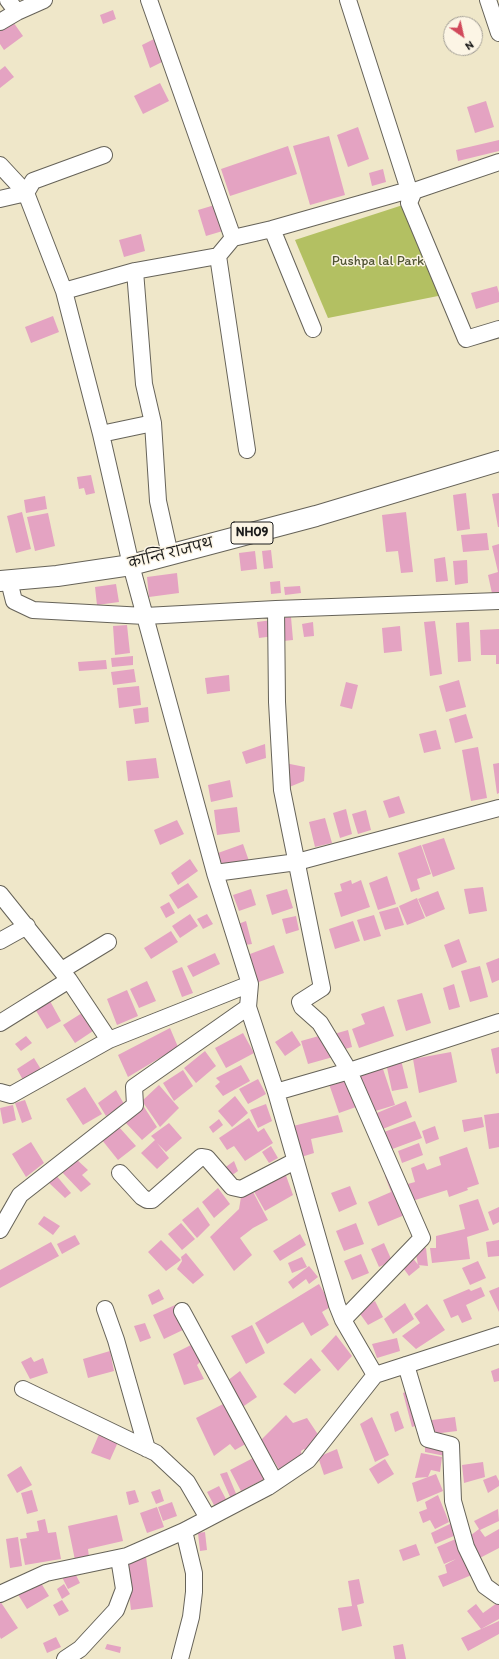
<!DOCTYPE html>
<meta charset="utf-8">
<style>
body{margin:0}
#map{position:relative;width:499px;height:1659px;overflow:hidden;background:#efe7c9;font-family:Itim,sans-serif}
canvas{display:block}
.north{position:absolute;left:443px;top:16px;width:40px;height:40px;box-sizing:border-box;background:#fcf5e5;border:1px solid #a29e95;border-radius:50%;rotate:146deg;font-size:11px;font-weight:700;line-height:16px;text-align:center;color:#1c1c1c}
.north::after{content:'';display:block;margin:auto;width:14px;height:18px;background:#d1495b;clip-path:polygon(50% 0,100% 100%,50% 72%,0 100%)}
</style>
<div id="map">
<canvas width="499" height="1659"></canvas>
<div class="north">N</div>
</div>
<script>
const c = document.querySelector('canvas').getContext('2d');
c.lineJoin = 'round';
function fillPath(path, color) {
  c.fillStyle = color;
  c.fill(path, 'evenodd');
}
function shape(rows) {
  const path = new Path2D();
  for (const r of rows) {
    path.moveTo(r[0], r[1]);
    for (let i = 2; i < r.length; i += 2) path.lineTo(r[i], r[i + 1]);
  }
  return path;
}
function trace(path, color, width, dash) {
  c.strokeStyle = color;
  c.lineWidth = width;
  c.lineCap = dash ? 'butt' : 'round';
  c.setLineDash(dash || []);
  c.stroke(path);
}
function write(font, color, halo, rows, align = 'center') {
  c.font = font + ' Itim,"Playpen Sans Deva",sans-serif';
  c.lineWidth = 3;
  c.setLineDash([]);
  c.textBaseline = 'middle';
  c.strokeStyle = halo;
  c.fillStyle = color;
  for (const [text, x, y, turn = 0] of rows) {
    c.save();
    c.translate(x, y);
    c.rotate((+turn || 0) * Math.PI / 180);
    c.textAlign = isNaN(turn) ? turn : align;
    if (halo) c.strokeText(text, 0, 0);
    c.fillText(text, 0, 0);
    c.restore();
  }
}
fillPath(shape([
 [409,203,443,295,328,318,295,240]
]), '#b3c062');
fillPath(shape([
 [113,10,116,19,103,24,100,15],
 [11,19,23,36,4,50,0,44,0,27],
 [154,39,164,61,150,68,142,45],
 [5,66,14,77,0,88,0,70],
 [160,83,169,101,143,114,134,96],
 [486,101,494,127,475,133,467,107],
 [358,127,369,159,348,167,337,135],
 [329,136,345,195,310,205,293,146],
 [499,140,499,151,458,161,456,150],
 [288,146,297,174,230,196,221,169],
 [383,169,386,182,372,186,369,173],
 [218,204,226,230,206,236,198,210],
 [141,234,145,251,124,257,119,240],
 [497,286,499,293,499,302,476,309,471,293],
 [53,316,59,332,31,343,25,327],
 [91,475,95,493,86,495,84,488,79,489,77,477],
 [466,493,470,529,457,531,453,495],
 [499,493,499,527,498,527,492,494],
 [45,496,47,509,26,513,24,500],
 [22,512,31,549,16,553,7,516],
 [406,512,413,572,401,573,398,551,386,552,382,515],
 [48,513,55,546,35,551,27,517],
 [487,533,489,550,463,552,461,535],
 [499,544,499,597,493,598,488,575,498,572,492,546],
 [271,550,273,568,264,569,262,551],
 [255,551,257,569,241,571,239,553],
 [445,557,448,581,436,582,434,559],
 [467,560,468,583,455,585,453,561],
 [177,573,179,593,149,597,147,577],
 [280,581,281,593,271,594,270,582],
 [116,584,119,602,97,605,95,587],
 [300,586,301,593,285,595,284,587],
 [291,617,293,640,283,641,280,618],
 [272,620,274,636,259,638,257,622],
 [435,621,442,674,430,676,424,622],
 [313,622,314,636,304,637,302,624],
 [469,622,471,661,458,662,456,623],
 [127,625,130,653,115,655,113,626],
 [400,626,402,651,384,653,382,628],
 [499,629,499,664,496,664,496,655,481,655,480,630],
 [133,656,133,665,112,667,111,658],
 [106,660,107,669,79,671,78,662],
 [134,669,136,682,113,685,111,672],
 [229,675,230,691,207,694,205,678],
 [459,680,466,707,446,712,439,686],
 [346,682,358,685,352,709,340,706],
 [139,686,141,705,119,708,117,688],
 [148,707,149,722,135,724,133,709],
 [466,714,473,738,455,743,449,719],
 [436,730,441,749,424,753,419,734],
 [265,744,266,758,246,764,242,752],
 [478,747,487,798,471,801,462,750],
 [156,758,159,778,128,781,126,761],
 [280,762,305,767,304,781,282,790],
 [499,763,499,793,497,794,493,764],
 [230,780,233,797,211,802,208,785],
 [399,796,405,813,389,818,383,801],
 [237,807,240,832,217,835,214,810],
 [346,809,352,834,340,838,333,813],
 [366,810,371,830,358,834,352,814],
 [325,818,332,843,315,847,309,822],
 [177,820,184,834,160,845,154,830],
 [444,838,455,869,433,877,422,845],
 [243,844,249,861,224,870,218,853],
 [421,845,431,874,417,879,420,889,411,892,398,853],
 [190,859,198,871,178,885,171,873],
 [387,876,396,904,378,910,369,883],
 [351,880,352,884,361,880,370,907,341,917,334,893,342,891,340,884],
 [188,883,198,897,178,909,169,895],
 [483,887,487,911,469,914,464,889],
 [251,889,256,905,239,911,233,895],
 [287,889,293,908,272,915,266,895],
 [438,891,445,909,426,917,418,899],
 [417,898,425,918,407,925,399,906],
 [169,902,175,913,166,918,160,907],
 [398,907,404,925,385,930,379,912],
 [190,914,198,926,180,938,172,926],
 [207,914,213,924,203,929,197,919],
 [374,915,381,936,364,941,357,920],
 [296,916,299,930,286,934,282,919],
 [246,921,252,944,245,945,238,924],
 [353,921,360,941,335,949,329,929],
 [171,931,178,942,151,959,144,948],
 [459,939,467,962,452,968,444,945],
 [274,945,284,973,256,983,250,954],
 [215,953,220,964,193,977,187,966],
 [499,958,499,980,492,983,486,963],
 [480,966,488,997,470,1002,461,971],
 [182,967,193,993,182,997,172,971],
 [147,981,156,1001,139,1008,130,989],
 [454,984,460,1007,449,1010,443,988],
 [127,990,138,1016,117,1025,107,999],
 [422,993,431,1023,406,1031,397,1000],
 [50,1001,61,1021,47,1029,35,1009],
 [384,1006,394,1036,359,1048,352,1029,365,1024,361,1014],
 [82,1013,93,1031,75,1043,63,1025],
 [170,1028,178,1047,128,1077,118,1055],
 [348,1030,352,1047,338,1051,334,1034],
 [292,1031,301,1045,285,1056,275,1042],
 [243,1033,254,1053,226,1068,215,1048],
 [326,1034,333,1057,308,1064,301,1041],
 [26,1036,32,1043,21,1051,15,1044],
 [499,1047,499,1073,496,1074,491,1049],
 [205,1051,216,1066,196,1083,184,1068],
 [451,1052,457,1082,419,1093,413,1059],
 [34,1058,42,1071,24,1082,17,1069],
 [401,1060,408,1088,392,1091,386,1063],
 [241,1065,250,1081,223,1096,215,1086,220,1082,216,1078],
 [382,1066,395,1105,369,1113,357,1075],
 [183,1070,193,1086,174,1101,163,1083],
 [346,1077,356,1107,339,1113,329,1084],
 [258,1079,266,1094,248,1104,239,1089],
 [159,1085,179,1108,160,1127,142,1101],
 [85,1087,102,1114,83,1125,66,1099],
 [116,1090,124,1104,106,1116,98,1103],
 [235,1096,248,1113,232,1127,218,1111],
 [25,1100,32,1119,22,1123,15,1103],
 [406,1101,412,1117,378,1131,372,1115],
 [266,1104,272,1121,258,1128,250,1110],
 [13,1105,16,1120,3,1124,0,1108],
 [144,1107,157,1127,142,1140,125,1122],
 [499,1113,499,1147,489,1149,484,1115],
 [338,1115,343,1132,311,1139,314,1153,298,1158,293,1126],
 [482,1117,484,1127,464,1132,462,1120],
 [249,1118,258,1132,264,1128,273,1143,245,1161,234,1146,227,1150,219,1138],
 [219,1119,223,1125,213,1133,209,1127],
 [415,1121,422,1138,387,1151,381,1133],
 [169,1123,182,1138,166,1152,157,1143,169,1158,157,1169,141,1153,155,1140,151,1136],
 [435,1126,439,1139,426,1144,422,1131],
 [119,1127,136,1146,118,1160,102,1140],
 [31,1142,44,1163,26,1177,12,1154],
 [419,1143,423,1155,402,1163,398,1151],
 [271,1146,278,1158,269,1163,262,1152],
 [467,1147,479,1184,467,1188,468,1190,449,1197,447,1190,409,1202,404,1185,415,1182,411,1168,424,1163,427,1170,441,1165,439,1157],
 [75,1158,88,1170,82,1175,91,1184,81,1192,61,1171],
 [234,1161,238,1171,228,1178,223,1169],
 [284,1170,293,1195,265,1211,252,1188],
 [55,1174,71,1193,65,1198,47,1181],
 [391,1174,407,1214,378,1226,368,1202,391,1192,385,1176],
 [350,1186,357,1204,339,1212,331,1193],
 [218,1188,230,1204,214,1218,202,1202],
 [252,1190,268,1220,253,1228,240,1238,252,1255,234,1271,210,1237,239,1209,241,1197],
 [478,1199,489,1230,467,1237,470,1259,432,1263,430,1248,436,1248,436,1236,465,1229,459,1205],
 [198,1207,210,1225,197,1238,182,1220],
 [499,1207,499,1222,493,1225,488,1212],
 [44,1216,60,1226,53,1235,38,1224],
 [181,1223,195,1239,182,1250,168,1234],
 [356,1223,364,1244,344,1251,336,1231],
 [300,1234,306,1245,280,1261,273,1251],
 [75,1235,80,1244,62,1254,57,1244],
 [161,1240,181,1260,166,1271,148,1252],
 [499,1240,499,1256,488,1257,486,1242],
 [51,1242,59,1256,0,1288,0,1270],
 [384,1243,392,1261,379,1267,371,1249],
 [426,1248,428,1266,418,1265,415,1249],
 [186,1253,204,1275,193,1284,177,1269,182,1261,181,1257],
 [361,1254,369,1273,352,1280,344,1261],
 [411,1256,420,1267,409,1276,401,1265],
 [302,1257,307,1267,292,1273,288,1263],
 [478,1261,486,1278,470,1285,462,1268],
 [309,1266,318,1277,309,1284,306,1279,293,1289,288,1282],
 [319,1284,332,1306,322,1312,329,1325,311,1336,303,1322,267,1344,255,1323],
 [481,1287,485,1296,466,1305,472,1319,462,1323,458,1315,451,1318,443,1300,469,1289,471,1291],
 [499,1287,499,1312,489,1291],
 [159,1289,164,1299,152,1305,148,1295],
 [375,1301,383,1317,368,1325,358,1311],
 [405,1303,414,1319,393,1334,384,1319],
 [427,1304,445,1330,416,1349,402,1336,420,1323,414,1314],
 [175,1305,187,1328,164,1339,153,1315],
 [145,1323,151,1338,140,1342,134,1326],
 [252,1325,265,1353,246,1364,231,1336],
 [336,1335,352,1356,338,1371,321,1351],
 [397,1338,400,1351,377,1358,372,1344],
 [195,1343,202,1360,197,1365,204,1379,184,1385,173,1354],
 [110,1351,114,1371,88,1378,83,1359],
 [31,1357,34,1362,43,1358,48,1373,30,1379,21,1362],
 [311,1358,321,1370,295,1394,283,1384],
 [499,1368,499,1381,494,1382,491,1371],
 [240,1371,257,1397,241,1408,227,1381],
 [411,1390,422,1424,412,1427,403,1393],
 [227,1402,249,1442,235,1450,230,1444,214,1456,196,1418],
 [398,1411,404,1428,395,1432,390,1414],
 [286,1415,293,1423,307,1418,321,1439,306,1451,304,1449,301,1451,302,1458,280,1471,261,1440],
 [372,1417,389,1455,375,1462,360,1424],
 [455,1417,457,1431,433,1434,432,1420],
 [100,1432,118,1442,110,1460,91,1453],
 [425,1440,445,1446,445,1456,425,1452],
 [337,1449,343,1468,324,1475,318,1457],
 [421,1453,442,1457,440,1472,431,1470,428,1477,415,1478],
 [255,1457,266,1478,241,1491,230,1470],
 [385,1459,394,1474,378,1484,369,1469],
 [483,1462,485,1477,464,1483,462,1465],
 [21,1466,32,1485,17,1493,7,1475],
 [227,1472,237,1496,231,1499,220,1474],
 [436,1474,443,1491,417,1502,412,1483],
 [496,1475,499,1481,499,1486,488,1493,483,1480],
 [219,1486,227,1501,215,1507,207,1492],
 [160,1489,164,1501,156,1504,151,1492],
 [32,1490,38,1511,27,1514,21,1493],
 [135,1490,139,1502,129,1505,126,1492],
 [438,1495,449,1522,435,1529,430,1520,423,1523,419,1512,427,1509,425,1502],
 [172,1502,177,1516,163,1521,158,1507],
 [157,1507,164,1527,147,1533,140,1513],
 [498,1509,499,1521,480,1530,485,1537,499,1529,499,1548,476,1560,466,1539,479,1529,474,1521],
 [117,1515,123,1541,88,1549,89,1557,75,1560,68,1526],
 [45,1519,48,1533,56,1532,61,1559,25,1565,20,1539,27,1538,26,1533,39,1531,37,1521],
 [452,1523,456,1535,435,1544,431,1533],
 [205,1532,207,1550,200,1551,198,1533],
 [18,1537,22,1566,10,1568,6,1539],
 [458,1538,474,1574,443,1587,438,1576,447,1573,445,1565,456,1559,444,1564,437,1547],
 [416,1544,420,1555,403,1561,399,1550],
 [146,1557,153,1607,131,1610,125,1559],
 [74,1571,80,1583,68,1589,62,1577],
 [359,1579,364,1603,357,1605,362,1626,342,1631,338,1608,352,1606,348,1581],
 [41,1583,49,1596,27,1609,17,1593],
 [64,1584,70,1594,62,1599,57,1589],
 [62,1600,69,1611,59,1616,53,1605],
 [0,1601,18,1628,1,1639,0,1637],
 [497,1603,499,1605,499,1619,481,1629,467,1611,476,1604,483,1613],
 [499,1621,499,1634,468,1651,461,1638],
 [56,1637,61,1647,47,1653,43,1643],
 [107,1644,121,1647,120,1653,105,1649],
 [403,1644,406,1659,395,1659,393,1646]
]), '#e4a3c2');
const minor = shape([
 [8,0,17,12],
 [149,0,233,238],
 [348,0,409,190],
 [488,0,499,33],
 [0,22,17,12,44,0],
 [0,165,26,193,64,291,101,434,131,565,215,873,250,984,248,1007,276,1092,337,1305,343,1320,375,1375],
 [414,191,409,203,466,339,499,329],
 [0,199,26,193,33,181,104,155],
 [272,229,313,329],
 [218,256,247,450],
 [135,271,144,384,153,423,158,501,170,555],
 [64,291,135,271,218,256,233,238,272,229,409,190,414,191,499,162],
 [101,434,153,423],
 [9,581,14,601,33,610,145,616,276,609,499,601],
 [276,609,277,702,282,790,322,988,300,1002,302,1007,320,1023,349,1071,422,1238,343,1320],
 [215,873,297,862,499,808],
 [0,894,69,980],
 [0,941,27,926],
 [62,970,108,942],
 [0,1023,69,980,109,1040],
 [0,1092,11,1095,109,1040,250,984],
 [276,1092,349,1071,499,1022],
 [120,1173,142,1197,147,1200,152,1200,201,1157,207,1158,232,1187,241,1189,295,1161],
 [0,1230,20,1195,135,1105,134,1087,248,1007],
 [105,1309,116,1340,147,1449],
 [182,1311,275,1482],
 [406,1365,428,1439,451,1445,453,1501,466,1547,485,1586,499,1596],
 [375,1375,499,1335],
 [23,1389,156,1453,187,1482,208,1518],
 [0,1594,46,1573,127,1556,184,1531,268,1487,308,1460,375,1375],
 [65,1659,80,1649,116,1610,124,1589,119,1558],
 [180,1659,191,1617,194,1592,194,1573,184,1531]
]);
const major = shape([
 [0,581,57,576,131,565,316,516,499,461]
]);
trace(minor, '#666359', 18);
trace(major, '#666359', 22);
trace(minor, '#fff', 16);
trace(major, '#fff', 20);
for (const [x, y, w] of [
 [252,533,42]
]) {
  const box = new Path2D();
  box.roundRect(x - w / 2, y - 11, w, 22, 3);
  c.fillStyle = '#fcf5e5';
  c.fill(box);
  trace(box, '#1c1c1c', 1);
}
write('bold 13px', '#1c1c1c', null, [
 ["NH09",252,533]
]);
write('14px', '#515534', '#fcf5e5', [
 ["Pushpa lal Park",378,261]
]);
write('14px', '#1c1c1c', '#fcf5e5', [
 ["कान्ति राजपथ",171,554,-14]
]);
</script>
